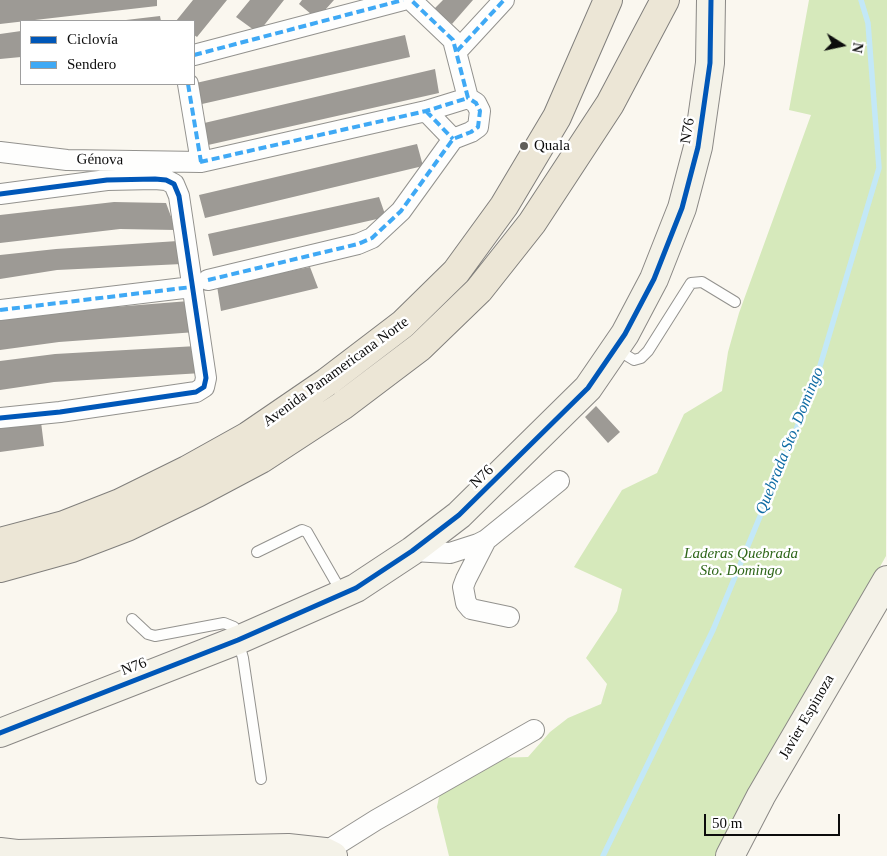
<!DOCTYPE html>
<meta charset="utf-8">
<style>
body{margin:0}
#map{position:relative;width:887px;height:856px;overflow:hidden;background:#faf7ef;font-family:Georgia,serif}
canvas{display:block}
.legend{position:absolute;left:20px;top:20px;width:175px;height:65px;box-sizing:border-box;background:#fff;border:1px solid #9e9e9e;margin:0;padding:6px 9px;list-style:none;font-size:15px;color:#0c0c0c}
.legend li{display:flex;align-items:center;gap:10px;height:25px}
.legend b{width:25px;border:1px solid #9e9e9e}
.north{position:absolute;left:817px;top:20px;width:50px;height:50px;-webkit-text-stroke:4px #fff;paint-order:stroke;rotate:100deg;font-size:14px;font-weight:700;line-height:20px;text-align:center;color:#0c0c0c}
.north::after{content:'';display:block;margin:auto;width:18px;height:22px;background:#0c0c0c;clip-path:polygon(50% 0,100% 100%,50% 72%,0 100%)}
.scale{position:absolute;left:704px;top:814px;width:136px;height:22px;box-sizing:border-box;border:2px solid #0c0c0c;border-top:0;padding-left:6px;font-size:15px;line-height:18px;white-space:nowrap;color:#0c0c0c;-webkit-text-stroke:4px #fff;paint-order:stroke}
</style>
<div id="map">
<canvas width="887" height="856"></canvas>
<ul class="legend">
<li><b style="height:6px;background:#0057b8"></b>Ciclovía</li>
<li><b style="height:6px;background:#3fa9f5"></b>Sendero</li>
</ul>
<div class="north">N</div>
<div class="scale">50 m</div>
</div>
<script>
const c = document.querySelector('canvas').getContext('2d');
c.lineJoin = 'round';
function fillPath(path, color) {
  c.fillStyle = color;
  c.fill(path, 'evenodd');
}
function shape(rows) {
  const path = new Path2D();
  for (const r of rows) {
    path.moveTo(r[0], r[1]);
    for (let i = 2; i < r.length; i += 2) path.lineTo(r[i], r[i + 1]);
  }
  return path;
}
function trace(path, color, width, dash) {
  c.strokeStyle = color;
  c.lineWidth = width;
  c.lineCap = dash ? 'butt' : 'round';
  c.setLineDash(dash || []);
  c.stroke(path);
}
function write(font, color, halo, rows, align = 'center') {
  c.font = font + ' Georgia,serif';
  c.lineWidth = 5;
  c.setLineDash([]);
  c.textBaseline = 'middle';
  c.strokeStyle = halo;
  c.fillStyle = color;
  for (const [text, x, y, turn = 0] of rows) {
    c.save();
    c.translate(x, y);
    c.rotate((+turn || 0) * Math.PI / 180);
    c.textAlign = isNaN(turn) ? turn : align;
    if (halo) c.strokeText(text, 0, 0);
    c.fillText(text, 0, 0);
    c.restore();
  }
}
fillPath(shape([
 [809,0,887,0,886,556,717,856,449,856,437,807,441,787,492,758,528,757,550,732,568,718,601,704,607,684,586,658,617,611,622,589,574,567,622,490,657,473,684,414,722,391,728,352,739,313,811,115,789,110]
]), '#d6e9bb');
trace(shape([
 [603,856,713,630,814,386,879,168,868,23,861,0]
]), '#c3e8f7', 5.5);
fillPath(shape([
 [0,0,157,0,157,6,0,24],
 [193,0,227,0,197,37,194,35,194,21,176,21],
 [250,0,284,0,258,33,236,17],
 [302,0,334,0,317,19,299,4],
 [443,0,473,0,452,24,434,9],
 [160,16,161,21,126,21,126,20],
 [21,31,21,57,0,59,0,34],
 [405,35,410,57,202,104,196,83],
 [435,69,439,93,208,145,200,124],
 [417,144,423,166,205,218,199,195],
 [379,197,386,217,213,256,208,234],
 [114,202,166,203,176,230,120,229,0,243,0,215],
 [178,241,182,264,57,270,0,279,0,255,56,249],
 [310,267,318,288,221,311,217,286],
 [189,301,196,332,59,342,0,350,0,320,52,312],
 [197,346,202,373,54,382,0,390,0,361,55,354],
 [596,406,620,432,608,443,585,417],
 [40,414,44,446,0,452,0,420]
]), '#9d9a95');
const lane = shape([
 [616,349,634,360,641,358,648,351,691,283,702,282,735,302],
 [257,552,302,530,307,532,342,593],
 [132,619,148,634,155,636,224,623,234,627,243,658,261,779]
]);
const street = shape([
 [457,51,504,0],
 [194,55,403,0],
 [188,84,201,162],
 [426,111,453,139],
 [0,152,67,160,201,162,426,111,468,98],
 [0,194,107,180,155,179,166,180,174,184,179,196,206,378,204,387,196,392,60,412,0,418],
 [208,280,358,244,372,238,401,211,453,139,471,132,478,127,480,111,476,103,468,98,453,40,411,0],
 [0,310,192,287],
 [486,540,466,579,463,587,466,603,471,609,509,617],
 [412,551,450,553,478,544,486,540,559,481],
 [325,852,376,820,534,730]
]);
const secondary = shape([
 [0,733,238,640,356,588,412,551,459,515,588,388,625,334,654,279,682,208,698,147,710,63,711,0],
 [0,852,17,854,288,848,325,852,333,856],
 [730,856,761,796,887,580]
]);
const primary = shape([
 [0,542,64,525,120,503,187,470,248,436,327,382,403,324,456,272,504,206,557,117,608,0],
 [0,568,72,548,127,527,197,493,261,459,342,406,420,347,479,290,532,223,610,104,665,0]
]);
trace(lane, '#93928e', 12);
trace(street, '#93928e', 22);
trace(secondary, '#8a8885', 30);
trace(primary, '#807f7c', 30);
trace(lane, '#fefefd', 10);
trace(street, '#fefefd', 20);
trace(secondary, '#f4f2e8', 28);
trace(primary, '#ece6d6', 28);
trace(shape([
 [457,51,504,0],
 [194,55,403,0],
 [188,84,201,162],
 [426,111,453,139],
 [200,162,426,111,468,98],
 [208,280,358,244,372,238,401,211,453,139,471,132,478,127,480,111,476,103,468,98,453,40,411,0],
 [0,310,192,287]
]), '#3fa9f5', 4, [8, 4]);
trace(shape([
 [0,194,107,180,155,179,166,180,174,184,179,196,206,378,204,387,196,392,60,412,0,418],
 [0,733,238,640,356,588,412,551,459,515,588,388,625,334,654,279,682,208,698,147,710,63,711,0]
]), '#0057b8', 5);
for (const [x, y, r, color] of [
 [524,146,5,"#5f5e5b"]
]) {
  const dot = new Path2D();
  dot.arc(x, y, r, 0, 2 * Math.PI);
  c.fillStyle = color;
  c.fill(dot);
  trace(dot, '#fff', 2);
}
write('15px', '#0c0c0c', '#fff', [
 ["N76",688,131,-81],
 ["Génova",100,160,1],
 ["Avenida Panamericana Norte",336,372,-36],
 ["N76",482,477,-44],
 ["N76",134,667,-21],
 ["Javier Espinoza",807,717,-60]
]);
write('15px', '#0c0c0c', '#fff', [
 ["Quala",534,146]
], 'left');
write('italic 15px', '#2e6619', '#fff', [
 ["Laderas Quebrada",741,554],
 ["Sto. Domingo",741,571]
]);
write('italic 16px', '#0f6ca4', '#fff', [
 ["Quebrada Sto. Domingo",790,441,-68]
]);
</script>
